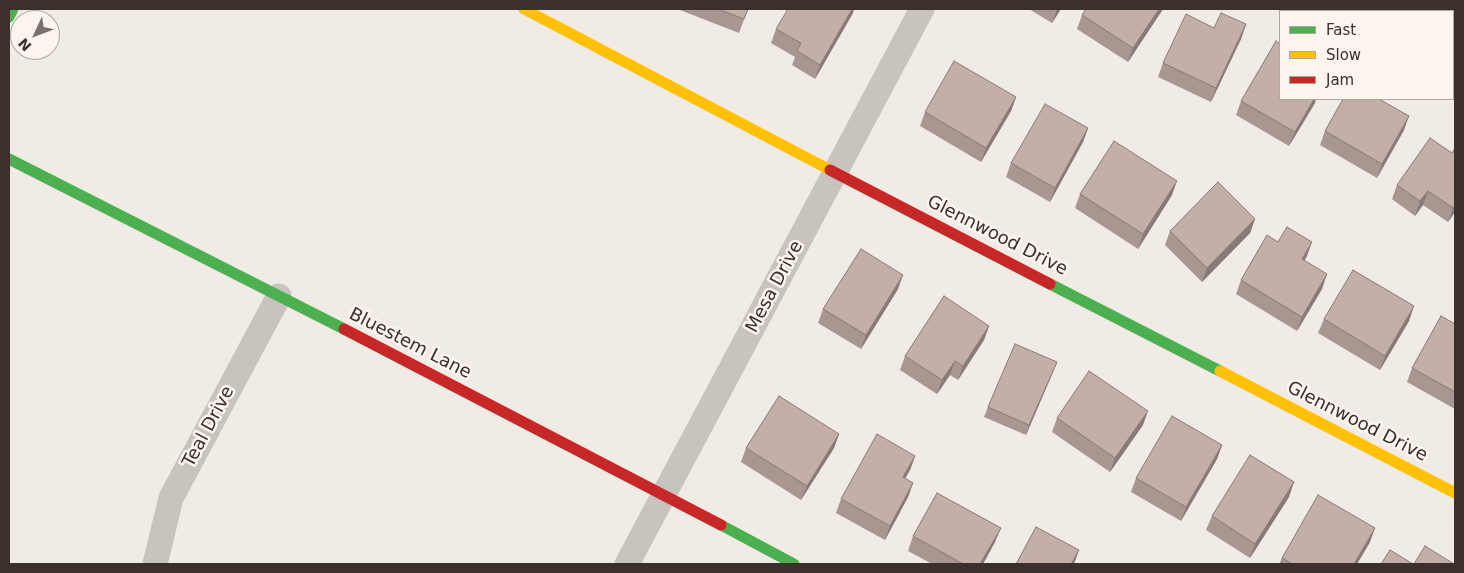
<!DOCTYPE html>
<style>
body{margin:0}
#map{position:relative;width:1464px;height:573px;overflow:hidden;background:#f0ebe5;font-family:"DejaVu Sans",sans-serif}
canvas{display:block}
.frame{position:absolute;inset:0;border:10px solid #3b302b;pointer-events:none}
.legend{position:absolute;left:1279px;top:10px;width:175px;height:90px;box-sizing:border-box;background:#fbf5ee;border:1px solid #aea6a0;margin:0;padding:6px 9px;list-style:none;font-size:15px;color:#3b302b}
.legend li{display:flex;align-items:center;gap:10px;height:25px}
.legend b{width:25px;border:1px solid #aea6a0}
.north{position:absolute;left:10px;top:10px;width:50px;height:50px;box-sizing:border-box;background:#fbf5ee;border:1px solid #aea6a0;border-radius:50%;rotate:227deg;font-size:14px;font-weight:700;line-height:20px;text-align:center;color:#3b302b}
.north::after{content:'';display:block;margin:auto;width:18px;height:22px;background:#7a716c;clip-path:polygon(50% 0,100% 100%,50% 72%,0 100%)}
</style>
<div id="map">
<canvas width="1464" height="573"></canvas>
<div class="frame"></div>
<ul class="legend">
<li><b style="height:6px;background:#4caf50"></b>Fast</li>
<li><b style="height:6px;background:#ffc107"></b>Slow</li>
<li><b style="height:6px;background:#c62828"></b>Jam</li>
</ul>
<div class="north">N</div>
</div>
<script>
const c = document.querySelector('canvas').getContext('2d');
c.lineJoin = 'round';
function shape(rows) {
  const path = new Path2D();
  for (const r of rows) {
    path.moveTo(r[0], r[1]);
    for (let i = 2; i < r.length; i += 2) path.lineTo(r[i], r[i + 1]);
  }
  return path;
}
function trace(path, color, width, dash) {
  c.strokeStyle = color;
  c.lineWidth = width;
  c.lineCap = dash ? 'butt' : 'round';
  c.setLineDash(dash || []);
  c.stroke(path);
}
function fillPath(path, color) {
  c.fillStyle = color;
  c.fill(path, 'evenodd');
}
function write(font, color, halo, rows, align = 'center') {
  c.font = font + ' "DejaVu Sans",sans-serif';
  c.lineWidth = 5;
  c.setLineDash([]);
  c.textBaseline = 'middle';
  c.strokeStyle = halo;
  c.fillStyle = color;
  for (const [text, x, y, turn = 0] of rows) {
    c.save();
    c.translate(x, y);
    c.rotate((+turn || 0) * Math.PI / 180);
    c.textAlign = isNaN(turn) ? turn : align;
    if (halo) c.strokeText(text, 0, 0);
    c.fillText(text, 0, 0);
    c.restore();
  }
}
trace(shape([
 [1329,9,1334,11],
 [1453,74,1455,75],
 [155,564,171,498,279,296],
 [627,564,922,9]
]), '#c9c3be', 25);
trace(shape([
 [9,17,13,9],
 [9,159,344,329],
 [1050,284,1220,371],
 [721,525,794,564]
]), '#4caf50', 11);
trace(shape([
 [524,9,830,170],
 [1220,371,1455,493]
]), '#ffc107', 11);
trace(shape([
 [830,170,1050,284],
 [344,329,721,525]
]), '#c62828', 11);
fillPath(shape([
 [681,9,748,9,739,33,680,10],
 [1029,9,1061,9,1052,23],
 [1086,9,1163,9,1128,62,1077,29,1082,15],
 [853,13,815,79,792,65,795,57,771,43,776,29],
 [1246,24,1241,39,1211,102,1158,77,1163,63,1214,28],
 [1016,97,1011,111,981,162,920,126,925,112],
 [1280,99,1315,103,1289,146,1236,115,1241,101],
 [1088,128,1083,142,1050,202,1006,177,1011,163],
 [1404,130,1377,178,1320,145,1325,131],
 [1455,148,1455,212,1448,222,1423,205,1415,216,1392,199,1397,185,1452,153],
 [1080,194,1172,195,1138,249,1075,208],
 [1255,219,1250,233,1202,282,1165,245,1170,231],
 [1278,242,1307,256,1304,261,1322,289,1297,331,1236,294,1241,280],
 [898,289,861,349,818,323,823,309],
 [1324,319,1409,321,1380,370,1318,333],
 [1455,324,1455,409,1407,382,1412,368],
 [989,326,984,340,958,380,950,375,937,394,900,370,905,356],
 [1053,372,1026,435,984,417,988,407],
 [1057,418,1143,425,1110,472,1052,432],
 [839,434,834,448,801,500,741,462,746,448],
 [1222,445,1217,459,1181,521,1131,492,1136,478],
 [915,456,910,470,905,478,913,483,908,497,885,540,836,513,841,499],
 [1289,497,1250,558,1206,530,1212,516],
 [913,536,995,542,983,564,932,564,908,551],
 [1370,542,1357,564,1279,564,1282,558]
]), '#a89690');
fillPath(shape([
 [852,9,854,9,853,13,815,79,820,65],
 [1057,9,1061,9,1052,23],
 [1159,9,1163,9,1128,62,1133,48],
 [1246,24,1241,39,1211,102,1216,88],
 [1016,97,1011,111,981,162,986,148],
 [1314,99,1316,99,1315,103,1289,146,1295,132],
 [1409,116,1404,130,1377,178,1382,164],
 [1088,128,1083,142,1050,202,1055,188],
 [1177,181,1172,195,1138,249,1143,234],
 [1428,191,1423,205,1415,216,1420,201],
 [1455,205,1455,212,1448,222,1453,208],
 [1255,219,1250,233,1202,282,1207,268],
 [1312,242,1307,256,1297,273,1302,259],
 [1327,274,1322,289,1297,331,1302,317],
 [903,275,898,289,861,349,866,335],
 [1414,306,1409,321,1380,370,1385,356],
 [989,326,984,340,958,380,963,366],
 [955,361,950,375,937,394,942,380],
 [1057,362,1053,372,1026,435,1029,425],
 [1148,411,1143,425,1110,472,1115,458],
 [839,434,834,448,801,500,807,486],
 [1222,445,1217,459,1181,521,1186,507],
 [915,456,910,470,898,491,903,477],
 [1294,482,1289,497,1250,558,1255,544],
 [913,483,908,497,885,540,890,526],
 [1001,528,995,542,983,564,980,564],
 [1375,528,1370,542,1357,564,1354,564],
 [1079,550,1074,564,1071,564]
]), '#887a75');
const building = shape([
 [718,9,748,9,744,19,718,9],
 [788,9,852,9,820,65,797,51,801,43,776,29,788,9],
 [1086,9,1159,9,1133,48,1082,15,1086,9],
 [1221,13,1246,24,1216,88,1163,63,1186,14,1214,28,1221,13],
 [1276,41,1280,44,1280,99,1314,99,1295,132,1241,101,1276,41],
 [954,61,1016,97,986,148,925,112,954,61],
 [1343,99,1379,99,1409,116,1382,164,1325,131,1343,99],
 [1045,104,1088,128,1055,188,1011,163,1045,104],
 [1430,138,1452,153,1455,148,1455,205,1453,208,1428,191,1420,201,1397,185,1430,138],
 [1114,141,1177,181,1143,234,1080,194,1114,141],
 [1218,182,1255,219,1207,268,1170,231,1218,182],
 [1287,227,1312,242,1302,259,1327,274,1302,317,1241,280,1267,235,1278,242,1287,227],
 [861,249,903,275,866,335,823,309,861,249],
 [1353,270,1414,306,1385,356,1324,319,1353,270],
 [944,296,989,326,963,366,955,361,942,380,905,356,944,296],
 [1441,316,1455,324,1455,392,1412,368,1441,316],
 [1015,344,1057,362,1029,425,988,407,1015,344],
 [1089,371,1148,411,1115,458,1057,418,1089,371],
 [779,396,839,434,807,486,746,448,779,396],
 [1172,416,1222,445,1186,507,1136,478,1172,416],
 [877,434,915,456,903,477,913,483,890,526,841,499,877,434],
 [1250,455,1294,482,1255,544,1212,516,1250,455],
 [937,493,1001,528,980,564,963,564,913,536,937,493],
 [1318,495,1375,528,1354,564,1292,564,1282,558,1318,495],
 [1036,527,1079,550,1071,564,1016,564,1036,527],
 [1425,546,1454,564,1414,564,1425,546],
 [1390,550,1413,564,1381,564,1390,550]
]);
fillPath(building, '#c3afa7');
trace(building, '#887a75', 1);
write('18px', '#3b302b', '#fbf5ee', [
 ["Glennwood Drive",997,236,27],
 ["Mesa Drive",775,287,-62],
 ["Bluestem Lane",410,344,27],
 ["Glennwood Drive",1357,422,27],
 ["Teal Drive",209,427,-62]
]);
</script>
